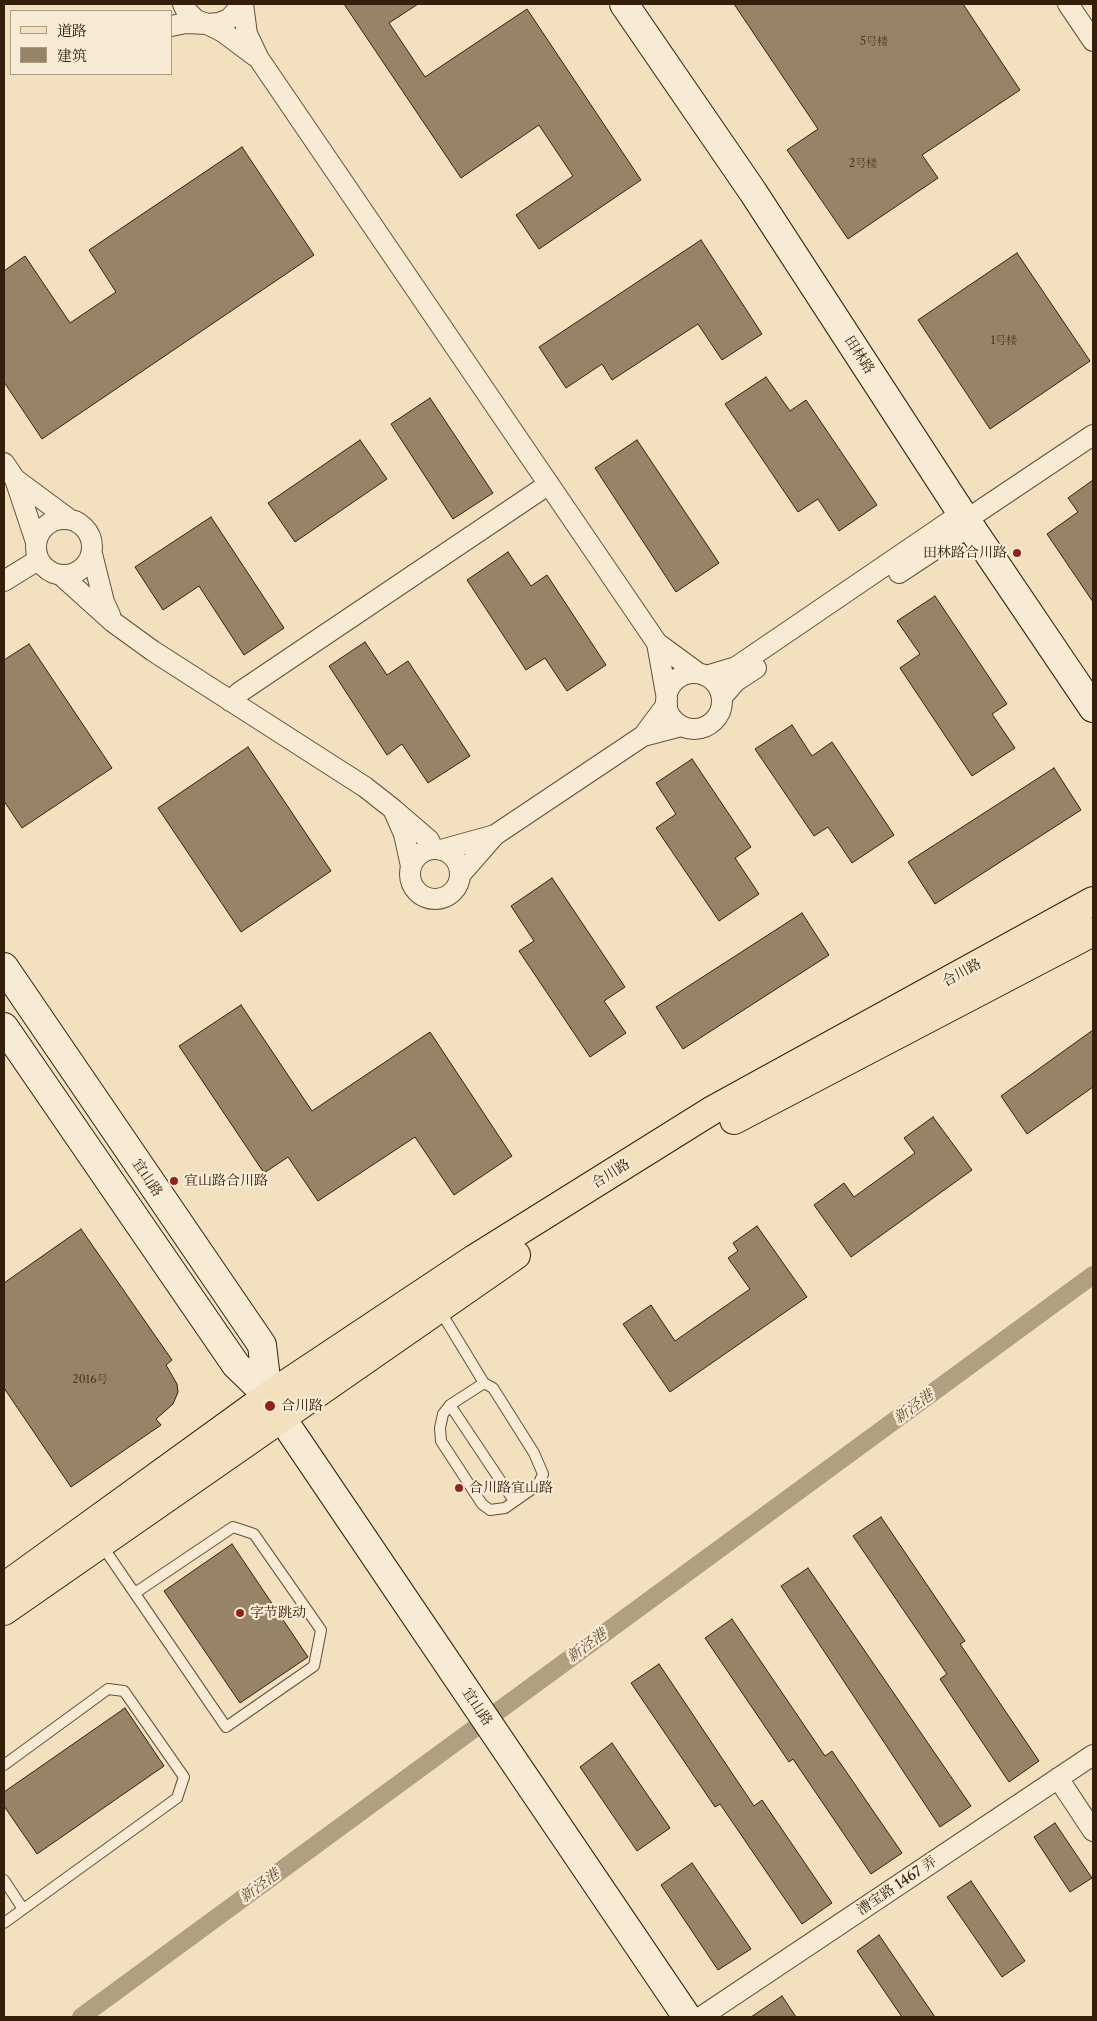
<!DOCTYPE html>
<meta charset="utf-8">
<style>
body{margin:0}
#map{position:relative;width:1097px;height:2021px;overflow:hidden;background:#f2e0bf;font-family:"Libre Caslon Text","Noto Serif SC",serif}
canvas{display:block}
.frame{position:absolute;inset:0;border:5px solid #34200a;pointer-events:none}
.legend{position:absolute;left:10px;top:10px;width:162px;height:65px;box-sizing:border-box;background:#f7ebd5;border:1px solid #a99a84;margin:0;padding:6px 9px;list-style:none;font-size:15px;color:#34200a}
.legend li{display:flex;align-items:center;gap:10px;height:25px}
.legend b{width:25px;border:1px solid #a99a84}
</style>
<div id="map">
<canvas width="1097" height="2021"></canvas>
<div class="frame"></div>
<ul class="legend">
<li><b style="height:6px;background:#f2e0bf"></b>道路</li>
<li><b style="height:14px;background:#978468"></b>建筑</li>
</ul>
</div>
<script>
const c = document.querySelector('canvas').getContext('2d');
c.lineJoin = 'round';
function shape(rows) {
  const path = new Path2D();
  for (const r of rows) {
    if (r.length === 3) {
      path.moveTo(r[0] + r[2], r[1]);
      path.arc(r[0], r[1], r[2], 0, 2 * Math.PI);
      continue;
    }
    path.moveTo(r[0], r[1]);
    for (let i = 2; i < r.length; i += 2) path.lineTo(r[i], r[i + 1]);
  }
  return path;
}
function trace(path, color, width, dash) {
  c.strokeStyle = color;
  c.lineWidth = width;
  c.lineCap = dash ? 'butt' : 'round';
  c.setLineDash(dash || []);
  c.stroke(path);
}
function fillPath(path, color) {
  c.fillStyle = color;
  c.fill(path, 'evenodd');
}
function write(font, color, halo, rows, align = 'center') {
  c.font = font + ' "Libre Caslon Text","Noto Serif SC",serif';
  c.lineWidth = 4.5;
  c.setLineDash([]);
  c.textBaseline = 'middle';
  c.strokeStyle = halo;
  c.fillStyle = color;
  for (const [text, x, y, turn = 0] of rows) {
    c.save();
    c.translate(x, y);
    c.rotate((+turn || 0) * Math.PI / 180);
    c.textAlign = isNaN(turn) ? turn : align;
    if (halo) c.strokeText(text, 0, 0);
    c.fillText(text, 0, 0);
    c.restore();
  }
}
trace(shape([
 [81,2017,1093,1275]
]), '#b19f81', 18);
const building = shape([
 [344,4,418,4,389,23,425,77,527,9,641,180,539,249,516,215,573,176,539,125,461,178,344,4],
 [734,4,963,4,1020,90,922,155,938,178,848,239,787,150,818,129,734,4],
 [242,147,314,255,42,439,4,382,4,271,25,256,70,323,116,292,89,250,242,147],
 [701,240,762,334,722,360,698,324,612,380,602,364,566,388,539,347,701,240],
 [1017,253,1090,361,990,429,918,320,1017,253],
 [766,377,790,411,806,400,877,505,839,531,818,499,798,512,725,404,766,377],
 [430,398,493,493,453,519,391,424,430,398],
 [360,440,387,479,295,542,268,503,360,440],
 [637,440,719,563,676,592,595,468,637,440],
 [1093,480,1093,602,1047,534,1078,512,1068,498,1093,480],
 [211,517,284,628,244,655,199,586,163,610,135,567,211,517],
 [508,552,531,586,547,575,606,665,567,691,545,658,526,670,467,580,508,552],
 [935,596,1007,704,992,714,1015,748,972,776,900,668,920,654,897,621,935,596],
 [365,642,387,675,408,661,470,756,428,783,402,744,387,755,329,666,365,642],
 [29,644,112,768,22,828,4,801,4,660,29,644],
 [792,725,812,756,832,742,894,835,852,863,828,827,814,836,755,749,792,725],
 [248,747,331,871,241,932,158,808,248,747],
 [692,759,751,847,735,858,759,894,719,921,656,828,676,814,656,783,692,759],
 [1054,768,1081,810,935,904,908,862,1054,768],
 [552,878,625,987,604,1001,626,1033,590,1057,519,951,534,941,511,906,552,878],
 [802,913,829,955,683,1049,656,1007,802,913],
 [241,1005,312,1111,430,1032,512,1156,454,1195,415,1137,318,1201,288,1157,264,1173,179,1046,241,1005],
 [1093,1030,1093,1087,1027,1134,1001,1096,1093,1030],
 [933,1117,972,1170,851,1257,814,1205,844,1183,854,1197,915,1153,904,1138,933,1117],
 [757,1226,807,1297,670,1392,623,1324,651,1305,675,1341,750,1289,728,1258,738,1251,733,1243,757,1226],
 [81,1229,172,1360,166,1365,177,1384,178,1392,173,1404,156,1419,161,1425,71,1487,4,1388,4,1283,81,1229],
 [881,1517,965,1641,960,1644,1039,1761,1009,1782,940,1679,947,1674,853,1536,881,1517],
 [232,1544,308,1657,240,1703,164,1591,232,1544],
 [808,1568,971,1806,940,1827,781,1586,808,1568],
 [732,1619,825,1756,832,1751,902,1853,871,1874,793,1759,789,1762,705,1638,732,1619],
 [659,1664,754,1806,762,1800,832,1903,802,1924,720,1804,715,1807,631,1683,659,1664],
 [125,1708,164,1766,37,1854,4,1806,4,1792,125,1708],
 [612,1743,670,1828,637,1851,580,1767,612,1743],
 [1055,1823,1092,1878,1070,1892,1034,1837,1055,1823],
 [692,1863,751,1949,718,1970,661,1885,692,1863],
 [971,1881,1025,1961,1002,1977,947,1897,971,1881],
 [879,1935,935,2017,902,2017,857,1951,879,1935],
 [782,1996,796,2017,751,2017,782,1996]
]);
fillPath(building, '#978468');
trace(building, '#34200a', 1);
const lane = shape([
 [439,1309,484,1383,493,1388,534,1453,543,1474,538,1485,505,1508,490,1510,482,1504,441,1441,440,1428,443,1414,450,1405,484,1383],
 [450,1405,514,1501],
 [101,1544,226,1727,314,1666,321,1630,254,1534,233,1527,135,1593],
 [4,1765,108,1689,124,1691,184,1777,177,1798,4,1923],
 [4,1880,23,1909]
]);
const street = shape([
 [183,4,186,10,196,20,207,24,219,23,229,19,238,9,240,4],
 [243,4,247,34,259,59,657,643],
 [1068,4,1093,41],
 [171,26,186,23,207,24,223,32,255,56],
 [4,463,15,479],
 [64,547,28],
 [966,520,1093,435],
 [36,542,15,479,69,519],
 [92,554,104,602,110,615],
 [899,573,970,526],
 [62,576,113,622,153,651,365,787,393,809],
 [4,581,38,560],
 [694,701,28],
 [706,676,736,667,962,513],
 [722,697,736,681,756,668],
 [667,699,657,643,698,673],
 [230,701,240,692,549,484],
 [667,704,643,736,681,726],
 [495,835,643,736],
 [435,874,25],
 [441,850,495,835,460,875],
 [411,866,404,834,393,809,429,840,433,849],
 [1058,1778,1093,1831],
 [701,2017,1093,1755]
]);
const secondary = shape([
 [624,4,753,192,966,520,1093,708],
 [4,967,262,1345,268,1396],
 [4,1027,236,1365,268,1396,281,1417,687,2017]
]);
const primary = shape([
 [734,1120,1093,932],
 [4,1587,268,1396,474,1259,711,1111,1093,901],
 [4,1611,516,1255]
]);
trace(lane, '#645037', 12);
trace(street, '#645037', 22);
trace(secondary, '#34200a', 30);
trace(primary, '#34200a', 30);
trace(lane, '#f7ebd5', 10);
trace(street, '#f7ebd5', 20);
trace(secondary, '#f7ebd5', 28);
trace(primary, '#f2e0bf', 28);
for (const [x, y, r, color] of [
 [1017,553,5,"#8f2418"],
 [174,1181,5,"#8f2418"],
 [270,1406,6,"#8f2418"],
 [459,1488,5,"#8f2418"],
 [240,1613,5,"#8f2418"]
]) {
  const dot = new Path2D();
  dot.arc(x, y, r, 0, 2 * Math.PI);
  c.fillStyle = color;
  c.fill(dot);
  trace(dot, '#f7ebd5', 2);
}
write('11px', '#4d3922', null, [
 ["5号楼",874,42],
 ["2号楼",863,164],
 ["1号楼",1004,341],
 ["2016号",90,1380]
]);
write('14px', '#34200a', '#f7ebd5', [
 ["田林路",859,355,57],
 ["合川路",962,973,-29],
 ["合川路",611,1174,-32],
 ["宜山路",147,1178,56],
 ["宜山路",477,1707,56],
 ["漕宝路 1467 弄",897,1886,-34]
]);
write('14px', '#34200a', '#f7ebd5', [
 ["田林路合川路",1007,553,"right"],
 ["宜山路合川路",184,1181],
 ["合川路",281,1406],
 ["合川路宜山路",469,1488],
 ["字节跳动",250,1613]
], 'left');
write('italic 15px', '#604c34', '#f7ebd5', [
 ["新泾港",914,1407,-36],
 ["新泾港",587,1646,-36],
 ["新泾港",260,1886,-36]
]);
</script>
